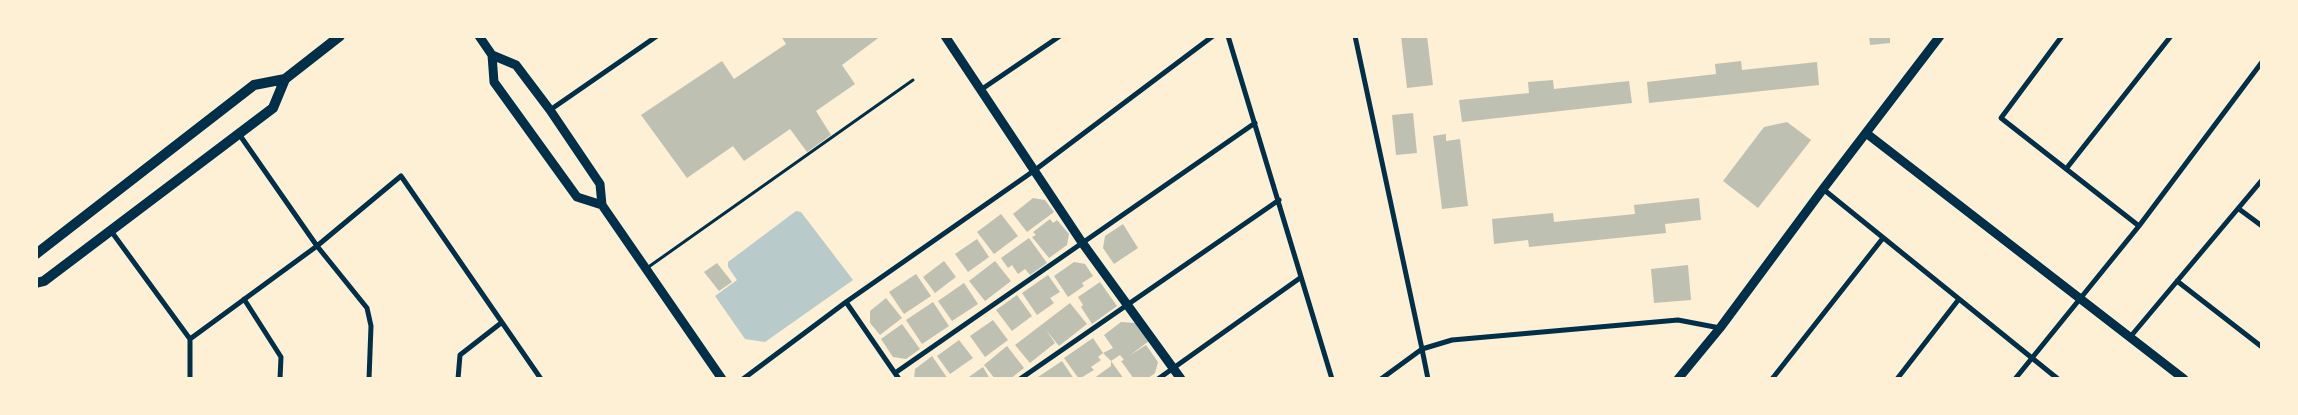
<!DOCTYPE html>
<style>
body{margin:0}
#map{position:relative;width:2298px;height:415px;overflow:hidden;background:#fdf0d5;font-family:"DejaVu Sans",sans-serif}
canvas{display:block}
.frame{position:absolute;inset:0;border:38px solid #fdf0d5;pointer-events:none}
</style>
<div id="map">
<canvas width="2298" height="415"></canvas>
<div class="frame"></div>
</div>
<script>
const c = document.querySelector('canvas').getContext('2d');
c.lineJoin = 'round';
function fillPath(path, color) {
  c.fillStyle = color;
  c.fill(path, 'evenodd');
}
function shape(rows) {
  const path = new Path2D();
  for (const r of rows) {
    path.moveTo(r[0], r[1]);
    for (let i = 2; i < r.length; i += 2) path.lineTo(r[i], r[i + 1]);
  }
  return path;
}
function trace(path, color, width, dash) {
  c.strokeStyle = color;
  c.lineWidth = width;
  c.lineCap = dash ? 'butt' : 'round';
  c.setLineDash(dash || []);
  c.stroke(path);
}
fillPath(shape([
 [796,211,801,212,853,280,765,342,745,339,715,296,737,280,728,267,728,262]
]), '#b9caca');
fillPath(shape([
 [781,36,881,36,842,65,855,84,816,111,831,135,807,152,790,129,744,161,733,146,687,178,641,115,722,61,734,79,786,44],
 [1401,36,1427,36,1433,85,1407,88],
 [1869,36,1890,36,1890,43,1870,45],
 [1741,61,1742,70,1817,62,1819,85,1649,103,1647,82,1716,74,1715,64],
 [1553,80,1554,89,1629,81,1632,103,1462,122,1459,100,1529,93,1528,82],
 [1413,113,1417,153,1396,155,1392,115],
 [1787,122,1811,140,1758,208,1723,181,1764,127],
 [1446,134,1446,141,1460,139,1468,206,1442,209,1433,136],
 [1033,198,1045,200,1054,212,1027,232,1013,214],
 [1699,198,1701,220,1665,224,1666,233,1529,247,1528,240,1494,244,1492,219,1553,213,1554,222,1635,214,1634,205],
 [1001,214,1018,236,994,254,977,232],
 [1050,219,1053,223,1057,220,1069,234,1067,245,1049,258,1032,237,1036,235,1033,232],
 [1123,224,1138,248,1114,264,1103,248,1105,236],
 [1029,238,1047,263,1030,275,1025,269,1018,274,1012,265,1008,268,1001,258],
 [977,239,989,257,968,272,955,254],
 [944,261,956,277,935,293,923,277],
 [995,261,1011,281,985,301,969,281],
 [1074,262,1085,264,1093,276,1082,283,1084,286,1068,297,1054,276],
 [717,263,732,282,719,291,704,272],
 [1688,265,1691,300,1654,303,1651,269],
 [916,274,931,296,904,314,889,292],
 [1048,275,1060,292,1050,298,1054,303,1037,315,1022,293],
 [1100,282,1117,306,1092,324,1081,307,1083,305,1078,297],
 [964,283,978,304,952,321,938,301],
 [1017,295,1032,316,1012,331,996,310],
 [886,298,902,318,880,335,870,323,870,311],
 [933,302,949,326,922,344,906,320],
 [1070,303,1087,324,1059,346,1046,330,1055,343,1030,363,1015,345],
 [993,320,1008,340,985,357,970,336],
 [1121,322,1135,323,1149,341,1129,356,1146,345,1158,362,1155,373,1147,379,1134,379,1121,361,1124,360,1120,355,1111,361,1103,353,1098,357,1101,360,1091,367,1094,370,1079,379,1064,358,1093,338,1103,353,1113,348,1104,335],
 [902,324,920,349,906,359,893,357,881,339],
 [959,340,973,358,950,374,937,356],
 [1007,346,1024,368,1010,379,995,379,984,365],
 [932,356,948,379,914,379,915,369],
 [1062,361,1074,379,1035,379],
 [1111,361,1124,379,1093,379,1111,366],
 [983,367,990,379,966,379]
]), '#bec0b2');
trace(shape([
 [647,268,913,80]
]), '#003049', 3);
trace(shape([
 [1228,36,1332,379],
 [1355,36,1422,349,1452,340,1678,320,1720,328],
 [2062,36,2001,118,2139,226],
 [982,89,1060,36],
 [550,110,657,36],
 [239,134,317,246,367,308,371,326,369,379],
 [2066,169,2171,36],
 [1823,189,2058,379],
 [2239,209,2262,226],
 [111,231,190,339,190,379],
 [2177,281,2262,347],
 [244,299,281,357,280,379],
 [846,302,899,379],
 [2131,336,2262,180],
 [190,339,317,246,401,176,541,379],
 [895,373,1255,123],
 [458,379,460,355,501,323],
 [743,379,846,302,1035,170,1213,36],
 [1020,379,1279,200],
 [1158,379,1300,278],
 [1381,379,1422,349,1428,379],
 [1772,379,1883,238],
 [1897,379,1959,299],
 [2015,379,2139,226,2262,62]
]), '#003049', 5);
trace(shape([
 [479,36,492,55,494,82,577,197,602,205],
 [945,36,1081,241,1181,379],
 [492,55,516,65,550,110,600,184,602,205,722,379],
 [1866,133,2184,379],
 [1678,379,1720,328,1823,189,1940,36]
]), '#003049', 9);
trace(shape([
 [36,254,254,85,285,79,340,36],
 [36,283,44,281,273,108,285,79]
]), '#003049', 10);
</script>
